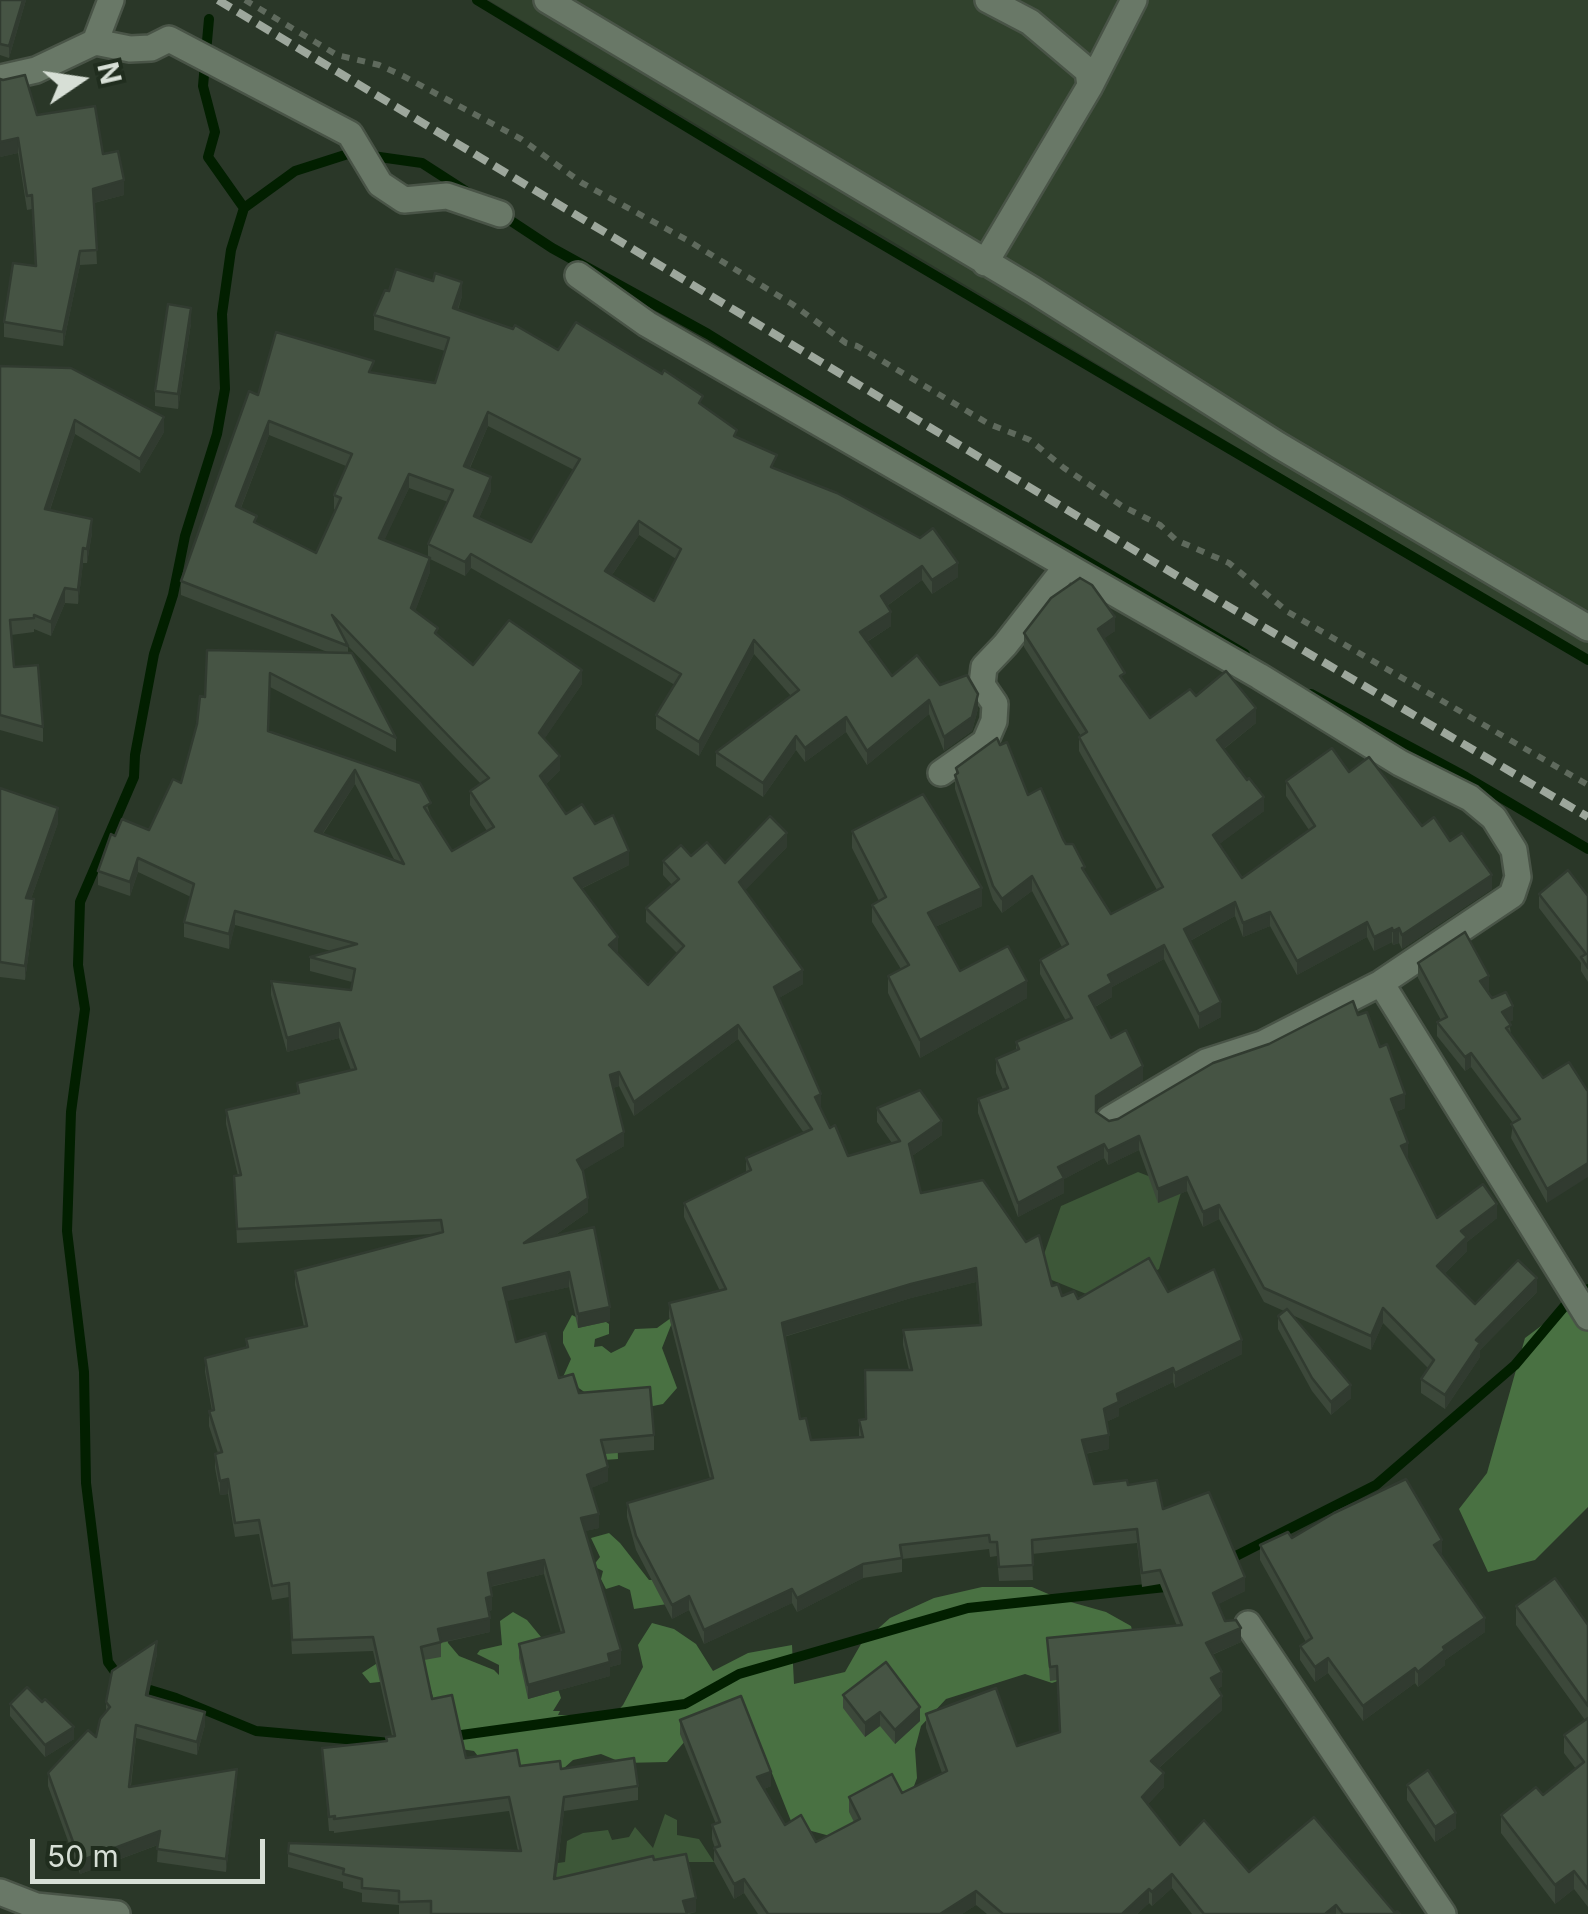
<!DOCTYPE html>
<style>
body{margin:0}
#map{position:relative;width:1588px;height:1914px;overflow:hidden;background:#2a3728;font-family:Inter,sans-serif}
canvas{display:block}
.north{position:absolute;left:30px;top:30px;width:100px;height:100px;-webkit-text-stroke:8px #202d1e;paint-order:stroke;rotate:77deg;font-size:28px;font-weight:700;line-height:40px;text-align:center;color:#d7dfd6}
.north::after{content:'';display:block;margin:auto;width:35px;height:45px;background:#d7dfd6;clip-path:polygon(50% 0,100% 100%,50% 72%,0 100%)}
.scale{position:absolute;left:30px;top:1839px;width:235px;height:45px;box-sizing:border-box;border:5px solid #d7dfd6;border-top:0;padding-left:12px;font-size:30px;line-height:35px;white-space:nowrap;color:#d7dfd6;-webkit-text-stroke:8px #202d1e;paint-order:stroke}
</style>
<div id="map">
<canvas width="1588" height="1914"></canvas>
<div class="north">N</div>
<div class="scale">50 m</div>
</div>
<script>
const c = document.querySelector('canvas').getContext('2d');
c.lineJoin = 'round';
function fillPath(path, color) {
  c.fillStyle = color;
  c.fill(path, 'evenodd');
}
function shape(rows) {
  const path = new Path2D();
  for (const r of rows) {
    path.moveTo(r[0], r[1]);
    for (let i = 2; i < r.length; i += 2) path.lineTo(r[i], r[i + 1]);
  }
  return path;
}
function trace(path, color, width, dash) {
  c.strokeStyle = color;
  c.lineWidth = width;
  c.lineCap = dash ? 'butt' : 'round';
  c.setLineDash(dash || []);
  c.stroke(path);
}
fillPath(shape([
 [488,0,1588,0,1588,657]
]), '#31422d');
fillPath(shape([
 [1138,1172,1182,1189,1159,1269,1101,1300,1037,1274,1061,1206],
 [665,1814,677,1820,677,1835,699,1839,714,1862,633,1862,565,1898,551,1864,565,1862,567,1841,583,1833,608,1830,612,1840,629,1837,635,1827,653,1848]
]), '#3d5738');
fillPath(shape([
 [1588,1291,1588,1507,1535,1560,1488,1572,1459,1509,1487,1473,1525,1338],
 [572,1315,587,1323,603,1320,609,1324,609,1334,595,1339,594,1347,602,1346,611,1353,625,1346,635,1329,657,1328,675,1315,662,1348,677,1388,663,1404,638,1409,617,1432,618,1459,604,1460,593,1398,563,1377,571,1359,563,1343,563,1332],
 [609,1533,620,1543,649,1580,672,1580,674,1603,634,1609,630,1590,619,1585,606,1589,601,1579,603,1571,593,1566,600,1557,591,1538],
 [982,1587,1032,1587,1060,1599,1106,1612,1131,1626,1138,1653,1052,1683,1025,1674,946,1699,921,1726,915,1749,917,1778,906,1807,830,1836,793,1826,764,1753,744,1725,686,1740,667,1762,623,1763,601,1754,573,1760,555,1776,484,1764,474,1751,448,1747,427,1677,370,1683,362,1673,444,1620,448,1643,459,1656,494,1670,499,1675,499,1665,477,1654,480,1650,502,1645,500,1621,513,1612,527,1620,541,1637,561,1698,553,1711,560,1711,558,1715,613,1716,623,1705,643,1667,638,1645,652,1623,674,1629,696,1644,713,1671,748,1653,792,1645,794,1684,845,1672,861,1644,890,1618,934,1598]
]), '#497142');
trace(shape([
 [477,0,834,216,1588,660],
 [209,19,203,86,215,132,208,157,244,208],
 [502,215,552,248,708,334,857,426,1245,654],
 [1311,694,1466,777,1588,849],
 [1226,1561,1376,1485,1515,1365,1574,1295,1588,1289],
 [121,1680,108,1662,86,1483,84,1372,67,1231,71,1112,85,1009,78,965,80,902,134,777,135,755,154,654,173,595,185,536,217,434,225,389,222,314,231,250,244,208,295,171,351,153,422,163,467,192],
 [137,1686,176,1698,256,1731,391,1743],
 [447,1737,685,1704,739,1674,968,1608,1175,1586]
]), '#021f00', 10);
const minor = shape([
 [547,0,1033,290,1278,445,1588,628],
 [988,0,1030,22,1088,71,1090,86],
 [95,42,111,0],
 [0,78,36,70,95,42,130,49,151,48,169,39,350,134,380,184,404,200,447,196,500,214],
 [985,263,1090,86,1134,0],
 [578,275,647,324,1067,566],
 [941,773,985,742,994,721,995,704,982,685,984,667,1005,645,1067,566,1259,676,1400,763,1470,798,1494,818,1514,850,1518,877,1512,895,1381,983,1262,1044,1206,1062,1110,1119],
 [1381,983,1588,1317],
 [1248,1624,1443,1914],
 [0,1892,36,1906,117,1914]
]);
trace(minor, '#495447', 30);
trace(shape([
 [245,0,337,55,379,65,403,76,521,139,582,183,687,240,792,304,846,343,857,346,989,424,1030,440,1064,468,1122,506,1160,525,1176,540,1229,563,1288,612,1588,785]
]), '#5f6a5d', 6, [8, 8]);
trace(minor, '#697867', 25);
trace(shape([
 [218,0,1209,595,1588,817]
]), '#9da79c', 8, [15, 8]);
fillPath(shape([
 [0,0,26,0,9,58,0,55],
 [37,115,103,154,124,195,94,203,97,264,80,265,63,346,4,337,4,322,35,266,32,209,27,210,18,153,0,157],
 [389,291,462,296,458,310,703,406,737,438,777,470,958,577,932,594,922,580,887,606,891,626,867,642,892,676,940,685,978,709,972,731,944,751,929,714,867,765,846,732,805,762,796,750,763,797,716,766,716,752,791,696,754,654,699,756,656,729,656,715,675,685,471,568,465,576,430,559,430,572,415,611,438,636,473,665,582,684,544,739,560,770,546,784,566,814,595,824,629,865,581,889,618,951,616,953,648,985,677,953,646,922,646,908,672,885,663,875,663,861,691,856,725,863,787,847,745,890,803,984,779,998,821,1109,830,1128,848,1156,892,1143,877,1122,877,1108,942,1135,912,1156,921,1193,1052,1286,1062,1296,1078,1299,1168,1292,1242,1354,1175,1388,1173,1382,1119,1408,1119,1416,1106,1422,1109,1449,1085,1454,1094,1484,1128,1485,1163,1509,1245,1591,1218,1604,1225,1621,1241,1642,1212,1655,1222,1686,1218,1689,1222,1710,1159,1768,1164,1787,1148,1804,1180,1845,1249,1872,1400,1914,1192,1914,1172,1888,1152,1906,1149,1903,1137,1914,987,1914,976,1905,962,1914,758,1914,744,1893,734,1899,714,1862,714,1848,715,1848,712,1839,712,1825,716,1824,680,1734,680,1720,771,1786,764,1789,785,1825,816,1842,854,1822,849,1812,849,1797,902,1793,942,1773,926,1728,926,1714,1017,1746,1060,1732,1057,1680,1050,1681,1047,1638,1177,1626,1160,1584,1142,1587,1137,1543,1032,1554,1033,1580,999,1581,997,1556,990,1557,989,1549,902,1559,902,1572,863,1578,797,1612,792,1603,704,1644,689,1610,672,1619,636,1550,627,1517,627,1503,710,1479,669,1317,669,1303,720,1291,684,1217,684,1203,746,1173,746,1158,804,1133,738,1039,634,1116,619,1086,613,1088,624,1146,583,1170,588,1212,554,1236,610,1321,578,1328,569,1287,506,1301,516,1342,579,1393,654,1435,654,1450,605,1454,608,1481,591,1488,599,1528,585,1531,621,1664,610,1667,610,1676,528,1699,519,1658,519,1644,561,1633,544,1574,490,1587,492,1610,489,1611,490,1632,441,1643,441,1657,424,1660,432,1699,466,1758,520,1766,561,1769,638,1786,638,1800,564,1811,556,1879,654,1860,696,1912,688,1914,399,1914,399,1905,362,1902,362,1893,343,1888,343,1882,288,1867,288,1853,518,1851,509,1811,334,1833,334,1831,329,1831,322,1748,386,1742,392,1736,373,1651,292,1654,289,1597,272,1600,259,1534,235,1537,228,1494,220,1495,215,1468,215,1454,218,1453,209,1426,209,1411,212,1411,205,1372,205,1358,246,1347,246,1339,304,1327,295,1285,295,1271,434,1234,237,1243,234,1176,238,1176,226,1124,226,1110,297,1094,297,1083,351,1070,339,1038,287,1052,271,995,271,981,351,990,352,982,310,971,310,957,331,951,235,925,229,949,184,937,184,922,191,897,138,872,130,896,98,885,98,871,115,836,149,830,181,783,205,697,330,653,181,595,181,581,258,395,374,373,435,383,445,351,374,330,374,315],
 [488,426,574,470,531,542,479,518,491,491,470,468],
 [269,435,346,466,334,495,334,509,336,510,316,553,257,523,241,508],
 [409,488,448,502,428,544,428,558,384,540],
 [639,535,676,559,654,601,612,575],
 [348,646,481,784,470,791,470,805,487,831,452,851,431,817,420,783,269,731,270,687,396,752,396,738,348,653],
 [355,784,395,861,323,834],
 [976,1282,980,1325,903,1330,903,1345,909,1370,866,1419,859,1420,859,1437,811,1440,800,1419,784,1337,911,1298],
 [191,323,178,409,155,406,155,391],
 [0,366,164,432,140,473,75,434,50,510,92,533,87,563,83,563,78,604,65,603,51,636,34,629,34,632,11,635,14,667,43,727,43,742,0,730],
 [1115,631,1104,638,1125,684,1150,718,1196,696,1256,723,1224,749,1264,811,1219,844,1242,878,1309,830,1286,796,1286,781,1349,772,1422,826,1450,841,1492,889,1402,949,1399,943,1393,945,1392,942,1374,951,1367,937,1297,975,1270,926,1243,937,1235,916,1190,941,1221,1017,1199,1029,1164,959,1112,987,1112,997,1095,1007,1111,1038,1143,1081,1096,1110,1096,1113,1109,1121,1118,1119,1358,1015,1380,1047,1405,1108,1396,1112,1407,1158,1437,1218,1497,1218,1467,1242,1467,1251,1444,1274,1475,1304,1537,1292,1480,1350,1480,1357,1445,1409,1421,1393,1421,1379,1428,1368,1383,1323,1371,1350,1292,1315,1351,1398,1331,1415,1312,1391,1278,1329,1278,1316,1284,1311,1264,1302,1219,1219,1203,1227,1187,1191,1158,1203,1139,1150,1108,1165,1104,1158,1064,1179,1064,1193,1018,1217,978,1113,978,1099,1003,1090,996,1073,996,1059,1016,1051,1016,1042,1066,1021,1040,974,1040,960,1062,947,1032,891,1002,913,993,900,955,789,955,775,956,774,956,768,1000,745,1028,795,1063,839,1111,914,1157,890,1079,751,1079,737,1081,736,1024,647,1024,633],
 [0,788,58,823,31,899,34,914,25,980,0,977],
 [852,831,982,906,935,927,960,971,1027,998,920,1058,888,993,888,976,901,969,872,922,872,905,879,901,852,848],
 [1539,894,1588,896,1588,982,1581,971,1581,963,1539,908],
 [1418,963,1489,991,1488,992,1492,998,1513,1020,1509,1022,1511,1034,1543,1078,1569,1062,1547,1203,1511,1138,1513,1123,1471,1067,1465,1071,1437,1036,1437,1022,1441,1020,1418,978],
 [1292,1538,1442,1555,1485,1632,1445,1660,1445,1665,1418,1687,1415,1683,1363,1721,1328,1673,1315,1682,1300,1660,1300,1646,1306,1642,1260,1560,1260,1545],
 [1516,1606,1588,1625,1588,1907,1574,1889,1555,1904,1501,1833,1501,1815,1543,1795,1576,1769,1564,1753,1564,1735,1585,1720,1516,1625],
 [157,1654,148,1696,205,1725,197,1755,136,1738,131,1786,237,1782,226,1872,157,1862,158,1845,80,1874,48,1786,48,1773,96,1737,106,1712,106,1702],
 [843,1695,920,1721,895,1744,880,1726,865,1737,843,1708],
 [10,1704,74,1739,45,1757,10,1716],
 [1407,1785,1456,1828,1435,1842,1407,1800]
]), '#3c483a');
fillPath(shape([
 [23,0,26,0,9,58,9,46],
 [18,138,18,153,0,157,0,142],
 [124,180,124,195,93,203,93,189],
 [80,251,80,265,63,346,63,332],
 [462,282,462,296,453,322,453,308],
 [191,308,191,323,178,409,178,394],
 [488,412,488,426,464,480,464,466],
 [164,417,164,432,140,473,140,459],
 [75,420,75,434,45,524,45,509],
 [269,421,269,435,236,520,236,506],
 [409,474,409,488,379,552,379,538],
 [491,477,491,491,474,530,474,516],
 [92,519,92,533,87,563,87,549],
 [639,521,639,535,605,585,605,571],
 [83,548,83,563,78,604,78,590],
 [471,554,471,568,465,576,465,562],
 [430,558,430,572,411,622,411,608],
 [958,563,958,577,932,594,932,580],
 [922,566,922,580,881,610,881,596],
 [65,588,65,603,51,636,51,622],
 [891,612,891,626,860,646,860,632],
 [1115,617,1115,631,1098,643,1098,629],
 [754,640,754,654,699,756,699,742],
 [582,670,582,684,539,747,539,733],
 [978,694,978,709,972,731,944,751,944,737],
 [929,700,929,714,867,765,867,751],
 [1256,708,1256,723,1217,754,1217,740],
 [846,717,846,732,805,762,805,748],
 [796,736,796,750,763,797,763,783],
 [560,756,560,770,540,790,540,776],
 [355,770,355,784,315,845,315,831],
 [1264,797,1264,811,1213,849,1213,835],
 [58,808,58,823,26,913,26,898],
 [787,833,787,847,739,897,739,882],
 [629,851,629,865,574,892,574,878],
 [138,858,138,872,130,896,130,882],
 [1492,875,1492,889,1402,949,1402,935],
 [1032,876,1032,891,1002,913,1002,899],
 [982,888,982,906,928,930,928,913],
 [34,899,34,914,25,980,25,966],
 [1235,902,1235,916,1184,944,1184,929],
 [235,911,235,925,229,949,229,934],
 [1270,912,1270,926,1243,937,1243,923],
 [1367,922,1367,937,1297,975,1297,961],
 [1392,928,1392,942,1374,951,1374,937],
 [1399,928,1399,943,1393,945,1393,931],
 [618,937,618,951,609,960,609,945],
 [1164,945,1164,959,1112,987,1112,997,1089,1010,1089,996,1108,975],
 [803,970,803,984,774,1001,774,987],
 [1489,976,1489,991,1480,996,1480,981],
 [1027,981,1027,998,920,1058,920,1040],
 [1221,1002,1221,1017,1199,1029,1199,1014],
 [1513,1006,1513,1020,1502,1027,1502,1012],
 [339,1023,339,1038,287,1052,287,1038],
 [738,1025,738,1039,634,1116,634,1102],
 [1471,1053,1471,1067,1465,1071,1465,1057],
 [1143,1066,1143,1081,1096,1110,1096,1096],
 [619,1072,619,1086,610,1089,610,1075],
 [821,1094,821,1108,815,1111,815,1097],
 [1405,1094,1405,1108,1391,1114,1391,1099],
 [942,1121,942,1135,909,1158,909,1144],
 [624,1132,624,1146,577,1174,577,1160],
 [1139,1136,1139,1150,1108,1165,1108,1151],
 [1408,1143,1408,1157,1401,1160,1401,1146],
 [1104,1144,1104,1158,1064,1179,1064,1193,1018,1217,1018,1203,1058,1167],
 [1588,1163,1588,1177,1547,1203,1547,1189],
 [1187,1177,1187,1191,1158,1203,1158,1189],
 [588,1198,588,1212,524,1257,524,1243],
 [1497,1204,1497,1218,1467,1242,1467,1251,1437,1281,1437,1266,1461,1231],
 [1219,1205,1219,1219,1203,1227,1203,1212],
 [976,1268,976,1282,911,1298,782,1337,782,1323,911,1284],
 [569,1272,569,1287,503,1302,503,1288],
 [1537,1278,1537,1292,1480,1350,1480,1357,1445,1409,1445,1395,1476,1340],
 [610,1307,610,1321,578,1328,578,1314],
 [1383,1308,1383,1323,1371,1350,1371,1336],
 [1242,1340,1242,1354,1175,1388,1175,1373],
 [1173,1368,1173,1382,1119,1408,1119,1416,1104,1423,1104,1409,1117,1394],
 [1351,1385,1351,1398,1331,1415,1331,1402],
 [1109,1435,1109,1449,1082,1454,1082,1440],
 [608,1467,608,1481,587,1490,587,1475],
 [228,1479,228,1494,220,1495,220,1481],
 [599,1514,599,1528,581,1532,581,1518],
 [1442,1540,1442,1555,1434,1545],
 [544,1560,544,1574,488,1587,488,1573],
 [863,1564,863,1578,797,1612,797,1598],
 [1245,1577,1245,1591,1213,1607,1213,1593],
 [792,1589,792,1603,704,1644,704,1630],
 [492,1596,492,1610,486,1612,486,1598],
 [689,1596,689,1610,672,1619,672,1605],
 [490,1618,490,1632,438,1643,438,1629],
 [1485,1618,1485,1632,1445,1660,1445,1665,1418,1687,1418,1672,1443,1647],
 [1241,1628,1241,1642,1206,1657,1206,1643],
 [157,1641,157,1654,146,1708,146,1695],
 [621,1650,621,1664,610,1667,610,1676,528,1699,528,1685],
 [1328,1658,1328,1673,1315,1682,1315,1667],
 [1415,1668,1415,1683,1363,1721,1363,1706],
 [1222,1672,1222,1686,1211,1693,1211,1678],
 [1222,1696,1222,1710,1151,1775,1151,1761],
 [920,1707,920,1721,895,1744,895,1730],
 [205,1712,205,1725,197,1755,197,1742],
 [880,1712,880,1726,865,1737,865,1723],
 [74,1727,74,1739,45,1757,45,1745],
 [237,1769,237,1782,226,1872,226,1859],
 [771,1772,771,1786,757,1792,757,1777],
 [1164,1773,1164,1787,1142,1811,1142,1797],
 [564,1797,564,1811,554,1893,554,1879],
 [1456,1813,1456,1828,1435,1842,1435,1827],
 [160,1831,160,1844,80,1874,80,1861],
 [1574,1871,1574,1889,1555,1904,1555,1885],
 [1172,1874,1172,1888,1152,1906,1152,1892],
 [744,1879,744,1893,734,1899,734,1884],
 [1149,1889,1149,1903,1137,1914,1122,1914],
 [976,1891,976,1905,962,1914,940,1914],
 [696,1898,696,1912,683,1914,683,1901],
 [1336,1905,1336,1914,1325,1914]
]), '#313b30');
const building = shape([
 [0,0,23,0,9,46,0,44,0,0],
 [25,75,37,115,95,106,103,154,118,151,124,180,93,189,97,250,80,251,63,332,4,322,13,263,36,266,32,195,27,196,18,138,0,142,0,79,3,80,25,75],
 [396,269,433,281,435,273,462,282,453,308,513,329,515,325,558,350,576,322,662,374,664,370,703,396,699,403,737,430,734,436,777,455,771,467,837,493,920,538,933,528,958,563,932,580,922,566,881,596,891,612,860,632,892,676,917,655,940,685,967,675,978,694,972,717,944,737,929,700,867,751,846,717,805,748,796,736,763,783,716,752,799,690,754,640,699,742,656,715,681,674,471,554,465,562,428,544,453,490,409,474,379,538,430,558,411,608,438,628,435,633,473,665,509,620,582,670,539,733,560,756,540,776,566,814,582,804,595,824,613,815,629,851,574,878,618,937,609,945,648,985,684,946,646,908,679,879,663,861,681,845,691,856,707,842,725,863,770,816,787,833,739,882,803,970,774,987,821,1094,815,1097,830,1128,835,1125,848,1156,900,1141,877,1108,920,1090,942,1121,909,1144,921,1193,983,1180,1026,1242,1039,1235,1052,1286,1058,1284,1062,1296,1074,1291,1078,1299,1149,1258,1168,1292,1214,1269,1242,1340,1175,1373,1173,1368,1117,1394,1119,1402,1104,1409,1109,1435,1082,1440,1094,1484,1127,1480,1128,1485,1157,1480,1163,1509,1209,1492,1245,1577,1213,1593,1225,1621,1236,1620,1241,1628,1206,1643,1222,1672,1211,1678,1222,1696,1151,1761,1164,1773,1142,1797,1180,1845,1204,1820,1249,1872,1314,1817,1395,1913,1397,1911,1400,1914,1343,1914,1336,1905,1325,1914,1204,1914,1172,1874,1152,1892,1149,1889,1122,1914,1003,1914,976,1891,940,1914,768,1914,744,1879,734,1884,714,1848,720,1846,712,1825,720,1822,680,1720,741,1696,771,1772,757,1777,785,1825,801,1815,816,1842,860,1819,849,1797,892,1774,902,1793,947,1771,926,1714,996,1688,1017,1746,1060,1732,1057,1666,1050,1667,1047,1638,1182,1625,1160,1570,1142,1573,1137,1529,1032,1540,1033,1565,999,1567,997,1542,990,1542,989,1535,900,1545,902,1558,863,1564,797,1598,792,1589,704,1630,689,1596,672,1605,636,1536,627,1503,713,1478,669,1303,726,1289,684,1203,751,1170,746,1158,812,1129,738,1025,634,1102,619,1072,610,1075,624,1132,577,1160,583,1171,588,1198,524,1243,594,1227,610,1307,578,1314,569,1272,503,1288,516,1342,546,1333,559,1378,573,1374,579,1393,650,1387,654,1435,601,1440,608,1467,587,1475,599,1514,581,1518,621,1650,608,1654,610,1662,528,1685,519,1644,564,1632,544,1560,488,1573,492,1596,486,1598,490,1618,438,1629,441,1642,421,1647,432,1699,452,1695,466,1758,517,1750,520,1766,560,1761,561,1769,634,1758,638,1786,564,1797,554,1879,653,1856,654,1860,686,1854,696,1898,683,1901,687,1914,431,1914,431,1901,399,1902,399,1891,362,1888,362,1879,343,1874,344,1869,288,1853,289,1843,521,1851,509,1797,334,1819,335,1816,329,1817,322,1748,387,1741,386,1737,395,1736,373,1637,292,1640,289,1583,272,1586,259,1520,235,1523,228,1479,220,1481,215,1454,222,1452,209,1411,214,1410,205,1358,248,1347,246,1339,307,1326,295,1271,443,1232,441,1220,237,1229,234,1176,241,1175,226,1110,299,1093,297,1083,356,1069,339,1023,287,1038,271,981,351,990,355,969,310,957,357,944,235,911,229,934,184,922,194,884,138,858,130,882,98,871,111,834,115,836,122,819,149,830,173,779,181,783,197,724,200,696,205,697,207,650,352,653,396,738,270,673,268,731,420,783,431,803,424,807,452,851,494,827,470,791,489,778,332,615,348,646,181,581,249,391,258,395,276,332,374,361,369,372,435,383,449,338,374,315,385,290,389,291,396,269],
 [488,412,580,459,531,542,474,516,491,477,464,466,488,412],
 [269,421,352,454,334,495,341,498,316,553,254,522,257,516,236,506,269,421],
 [639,521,681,549,654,601,605,571,639,521],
 [355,770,404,864,315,831,355,770],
 [976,1268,981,1325,903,1330,912,1370,865,1370,866,1419,859,1420,863,1437,811,1440,806,1418,800,1419,782,1323,911,1284,976,1268],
 [168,304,191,308,178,394,155,391,168,304],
 [0,366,71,368,164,417,140,459,75,420,45,509,92,519,87,549,83,548,78,590,65,588,51,622,34,615,34,618,10,620,14,667,38,665,43,727,0,715,0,366],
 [1080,578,1092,585,1115,617,1098,629,1125,673,1120,676,1150,718,1190,689,1196,696,1226,671,1256,708,1217,740,1247,780,1249,778,1264,797,1213,835,1242,878,1315,826,1286,781,1332,748,1349,772,1369,757,1422,826,1434,817,1450,841,1462,833,1492,875,1402,935,1399,928,1393,931,1392,928,1374,937,1367,922,1297,961,1270,912,1243,923,1235,902,1184,929,1221,1002,1199,1014,1164,945,1108,975,1112,983,1089,996,1111,1038,1126,1030,1143,1066,1096,1096,1096,1112,1109,1121,1118,1119,1213,1063,1269,1044,1353,1001,1358,1015,1367,1012,1380,1047,1387,1044,1405,1094,1391,1099,1408,1143,1401,1146,1437,1218,1483,1184,1497,1204,1461,1231,1467,1237,1437,1266,1475,1304,1518,1260,1537,1278,1476,1340,1480,1343,1445,1395,1421,1379,1434,1360,1383,1308,1371,1336,1264,1288,1219,1205,1203,1212,1187,1177,1158,1189,1139,1136,1108,1151,1104,1144,1058,1167,1064,1178,1018,1203,978,1099,1008,1088,996,1059,1019,1049,1016,1042,1072,1018,1040,960,1068,944,1032,876,1002,899,993,886,955,775,958,773,956,768,997,738,1000,745,1007,742,1028,795,1041,788,1063,839,1066,844,1073,844,1085,867,1082,868,1111,914,1163,887,1079,737,1087,732,1024,633,1051,598,1080,578],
 [0,788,58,808,26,898,34,899,25,966,0,962,0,788],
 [923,794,982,888,928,913,960,971,1008,946,1027,981,920,1040,888,976,909,965,872,905,886,897,852,831,923,794],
 [1568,870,1588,896,1588,968,1581,957,1586,954,1539,894,1568,870],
 [1465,932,1489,976,1480,981,1492,998,1506,992,1513,1006,1502,1012,1511,1025,1506,1028,1543,1078,1569,1062,1587,1090,1588,1090,1588,1163,1547,1189,1511,1124,1520,1119,1471,1053,1465,1057,1437,1022,1447,1017,1418,963,1465,932],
 [1287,1309,1351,1385,1331,1402,1312,1378,1278,1316,1287,1309],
 [1406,1479,1442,1540,1434,1545,1485,1618,1443,1647,1445,1650,1418,1672,1415,1668,1363,1706,1328,1658,1315,1667,1300,1646,1312,1638,1260,1545,1288,1532,1292,1538,1334,1513,1406,1479],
 [1555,1578,1588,1625,1588,1706,1516,1606,1555,1578],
 [157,1641,146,1695,205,1712,197,1742,136,1725,129,1787,237,1769,226,1859,157,1849,160,1831,80,1861,48,1773,88,1730,96,1737,100,1719,110,1707,106,1702,112,1671,157,1641],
 [886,1662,920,1707,895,1730,880,1712,865,1723,843,1695,886,1662],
 [27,1687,42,1702,45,1699,74,1727,45,1745,10,1704,27,1687],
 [1588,1718,1588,1889,1574,1871,1555,1885,1501,1815,1536,1787,1543,1795,1584,1762,1564,1735,1588,1718],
 [1428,1770,1456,1813,1435,1827,1407,1785,1428,1770]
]);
fillPath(building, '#465444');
trace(building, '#313b30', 2.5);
</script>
